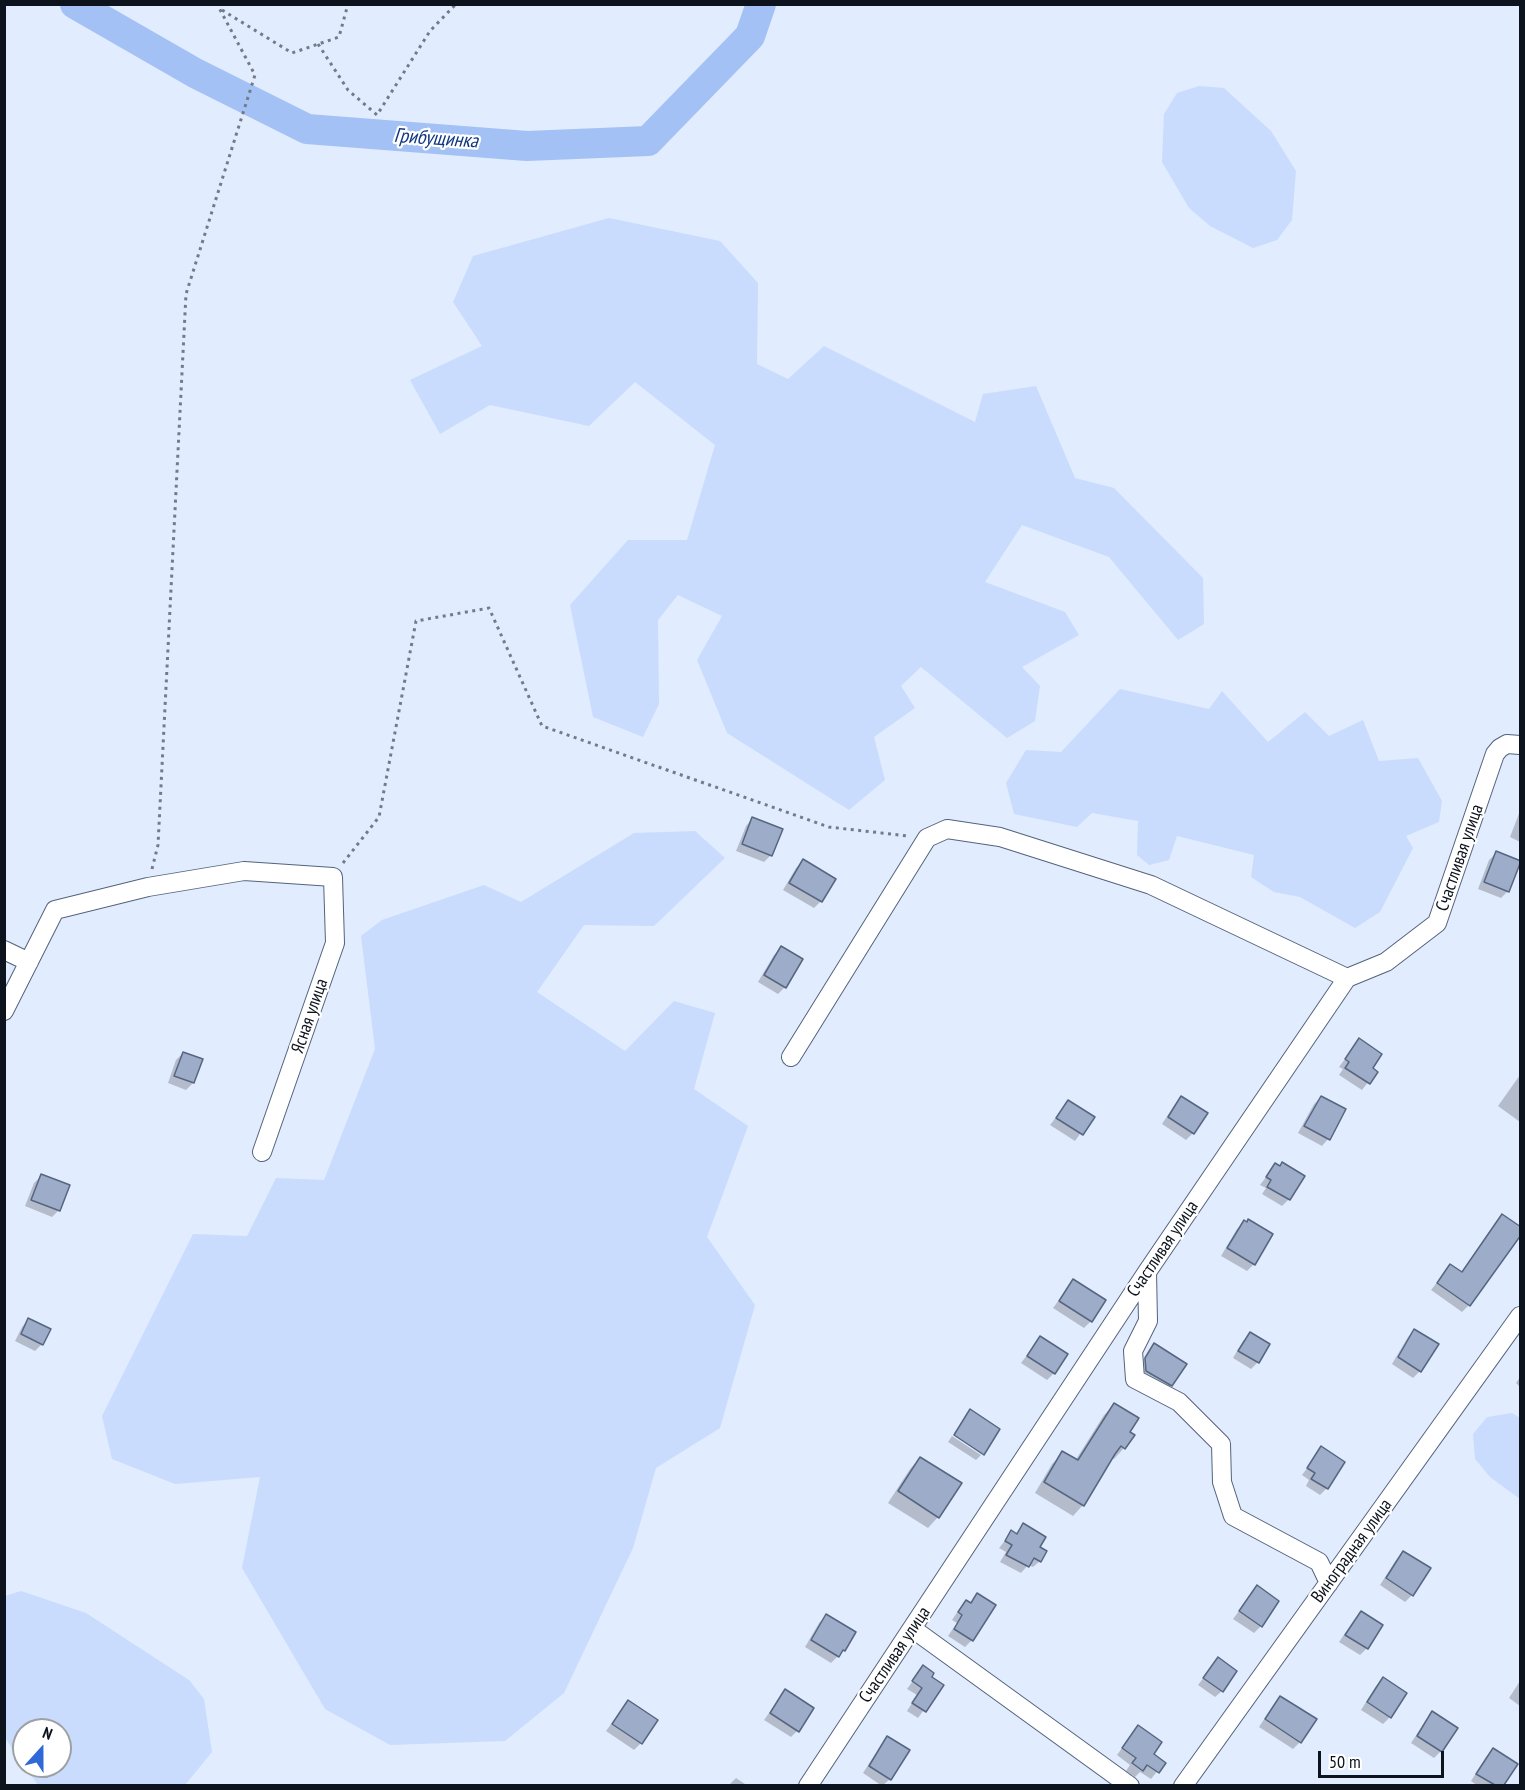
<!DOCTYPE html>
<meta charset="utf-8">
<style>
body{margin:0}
#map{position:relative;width:1525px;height:1790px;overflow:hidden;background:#e1ecfe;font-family:"PT Sans Narrow",sans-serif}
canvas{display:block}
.frame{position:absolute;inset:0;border:6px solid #0d131c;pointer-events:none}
.north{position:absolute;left:12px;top:1718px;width:60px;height:60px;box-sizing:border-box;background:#fff;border:2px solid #9ea1a4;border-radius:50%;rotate:21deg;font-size:16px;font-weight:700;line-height:24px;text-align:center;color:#0d131c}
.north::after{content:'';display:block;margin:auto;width:21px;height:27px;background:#2e69d7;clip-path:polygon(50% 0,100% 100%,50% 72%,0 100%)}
.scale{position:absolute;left:1318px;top:1751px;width:126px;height:27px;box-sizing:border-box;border:3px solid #0d131c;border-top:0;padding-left:8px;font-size:18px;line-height:21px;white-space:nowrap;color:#0d131c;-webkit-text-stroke:4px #fff;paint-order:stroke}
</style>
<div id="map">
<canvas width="1525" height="1790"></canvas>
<div class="frame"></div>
<div class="north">N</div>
<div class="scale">50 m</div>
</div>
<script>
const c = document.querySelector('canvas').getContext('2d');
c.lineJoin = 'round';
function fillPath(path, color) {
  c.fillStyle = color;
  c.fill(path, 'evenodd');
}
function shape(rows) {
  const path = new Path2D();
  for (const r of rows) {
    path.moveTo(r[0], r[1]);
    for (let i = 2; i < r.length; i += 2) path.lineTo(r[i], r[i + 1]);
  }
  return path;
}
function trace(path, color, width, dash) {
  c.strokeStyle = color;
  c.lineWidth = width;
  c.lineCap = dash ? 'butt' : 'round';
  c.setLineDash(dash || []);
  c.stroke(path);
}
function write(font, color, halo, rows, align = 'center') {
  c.font = font + ' "PT Sans Narrow",sans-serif';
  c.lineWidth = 4.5;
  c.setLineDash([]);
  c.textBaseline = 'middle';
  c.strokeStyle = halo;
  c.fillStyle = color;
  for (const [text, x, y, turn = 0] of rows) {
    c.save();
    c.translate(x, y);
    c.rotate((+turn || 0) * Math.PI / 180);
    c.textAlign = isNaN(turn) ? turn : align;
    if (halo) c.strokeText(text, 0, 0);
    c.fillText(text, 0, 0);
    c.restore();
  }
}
fillPath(shape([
 [1199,86,1224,88,1271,131,1296,171,1292,220,1277,240,1253,248,1210,226,1189,208,1162,162,1164,114,1177,93],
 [609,218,720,241,758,283,757,364,788,379,824,346,975,422,983,394,1036,386,1075,478,1114,488,1203,578,1204,624,1178,640,1109,557,1022,525,985,582,1065,612,1079,635,1022,667,1040,686,1035,721,1007,738,921,667,901,686,915,708,874,737,885,780,849,810,727,733,697,660,722,616,678,595,658,620,659,704,643,737,593,717,570,605,628,540,687,540,715,445,635,382,589,426,490,405,440,434,410,380,482,346,453,302,473,256],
 [1120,689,1209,709,1222,691,1268,742,1305,712,1329,736,1363,720,1379,761,1418,758,1442,801,1439,822,1406,836,1413,848,1380,912,1355,928,1300,897,1274,892,1251,877,1254,855,1177,836,1169,860,1149,865,1137,855,1138,821,1092,813,1077,827,1014,814,1006,783,1026,750,1061,752],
 [695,831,725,858,654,926,584,925,537,992,625,1051,674,1001,715,1013,694,1089,748,1126,707,1237,755,1305,720,1428,656,1468,633,1548,564,1693,505,1741,390,1745,325,1709,242,1568,260,1477,175,1484,112,1459,102,1416,193,1234,247,1236,276,1178,324,1180,375,1049,361,936,382,920,484,885,521,902,634,833],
 [1512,1413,1520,1418,1520,1499,1490,1477,1475,1459,1473,1434,1487,1417],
 [21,1591,86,1613,189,1680,204,1699,212,1752,185,1785,38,1785,24,1766,60,1766,60,1730,24,1730,24,1766,5,1738,5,1596]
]), '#c9dcfd');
fillPath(shape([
 [1520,811,1520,842,1510,837],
 [752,819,771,855,764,862,736,851,746,826],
 [1496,853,1508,891,1501,898,1478,889,1489,860],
 [803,861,834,879,821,901,814,908,783,890,796,868],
 [781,948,785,987,778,994,758,982,774,955],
 [1359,1040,1371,1069,1376,1072,1362,1090,1339,1075,1343,1069,1339,1067],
 [183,1053,193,1083,186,1090,168,1083,176,1060],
 [1520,1075,1520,1122,1498,1106],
 [1321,1097,1328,1139,1322,1146,1298,1133,1314,1104],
 [1182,1098,1193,1133,1186,1140,1162,1124,1175,1104],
 [1068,1102,1092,1117,1075,1141,1050,1125],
 [1282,1164,1303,1176,1289,1199,1282,1206,1262,1194,1266,1188,1260,1185,1275,1165,1279,1167],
 [41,1176,59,1210,52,1217,25,1206,34,1183],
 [1502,1216,1469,1305,1462,1312,1431,1290,1450,1266,1461,1273,1495,1223],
 [1244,1222,1254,1264,1247,1271,1221,1256,1237,1229],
 [1073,1281,1091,1321,1084,1328,1053,1308],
 [28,1320,42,1344,35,1351,15,1341,22,1327],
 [1414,1330,1420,1371,1413,1378,1392,1364,1408,1337],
 [1250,1334,1268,1345,1258,1362,1251,1369,1233,1358,1243,1341],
 [1040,1338,1054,1373,1047,1380,1021,1363],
 [1154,1345,1171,1385,1164,1392,1139,1378,1138,1366],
 [1520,1377,1520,1387,1516,1383],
 [1114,1405,1128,1432,1124,1448,1114,1459,1111,1458,1083,1505,1073,1516,1035,1493,1052,1464,1063,1453,1075,1461,1104,1415],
 [970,1411,983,1452,954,1433],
 [952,1436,981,1455,976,1460,948,1442],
 [1322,1448,1327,1488,1320,1495,1306,1486,1309,1480,1302,1475],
 [920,1458,938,1517,928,1528,888,1503,910,1469],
 [1023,1525,1038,1548,1040,1561,1033,1567,1028,1565,1021,1573,1000,1562,1006,1552,999,1548,1012,1532,1015,1534],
 [1403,1553,1412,1595,1405,1602,1380,1585,1396,1560],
 [1257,1587,1261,1626,1254,1633,1233,1619],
 [977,1595,972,1640,965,1647,948,1636,957,1623,952,1620,960,1608,966,1602,969,1604],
 [1361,1613,1381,1626,1367,1648,1360,1655,1339,1642,1354,1620],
 [826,1616,844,1650,831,1663,805,1647,819,1623],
 [1218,1659,1222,1691,1215,1697,1198,1685],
 [923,1667,930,1678,942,1685,918,1718,907,1711,917,1695,907,1689],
 [1383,1679,1390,1717,1383,1724,1361,1710,1376,1686],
 [1520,1681,1520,1706,1509,1698],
 [785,1691,797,1731,791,1737,764,1720],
 [1280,1697,1300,1742,1293,1749,1259,1727,1274,1704],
 [628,1701,641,1743,634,1750,606,1731],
 [1433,1713,1441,1751,1434,1758,1411,1743,1426,1720],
 [1132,1734,1152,1754,1164,1763,1151,1779,1140,1772,1135,1777,1126,1771,1130,1765,1117,1755],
 [888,1738,890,1779,882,1786,863,1773,881,1745],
 [1493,1750,1516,1764,1502,1786,1478,1786,1471,1781,1486,1757],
 [736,1778,748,1786,728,1786]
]), '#0003');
trace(shape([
 [75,4,195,73,307,129,527,146,648,141,750,36,761,4]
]), '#a3c1f4', 30);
const building = shape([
 [752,817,783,829,772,856,742,844,752,817],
 [1496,851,1521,861,1509,892,1484,882,1496,851],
 [803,859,836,879,822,902,789,883,803,859],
 [781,946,803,959,786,988,764,975,781,946],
 [1359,1038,1382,1054,1373,1068,1378,1072,1370,1084,1345,1068,1349,1062,1345,1059,1359,1038],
 [183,1052,203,1059,194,1083,174,1076,183,1052],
 [1181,1096,1208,1113,1194,1134,1168,1117,1181,1096],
 [1321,1096,1346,1109,1330,1140,1304,1126,1321,1096],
 [1068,1100,1095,1117,1083,1135,1056,1118,1068,1100],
 [1282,1162,1305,1176,1290,1200,1267,1187,1271,1180,1266,1177,1275,1163,1280,1166,1282,1162],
 [41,1174,70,1185,60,1211,31,1200,41,1174],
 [1502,1214,1521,1227,1521,1235,1470,1306,1437,1283,1450,1264,1462,1272,1502,1214],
 [1248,1219,1273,1234,1255,1265,1227,1248,1244,1220,1247,1222,1248,1219],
 [1073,1279,1106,1300,1092,1322,1059,1301,1073,1279],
 [28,1318,51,1329,43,1345,21,1334,28,1318],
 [1414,1329,1439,1344,1421,1372,1398,1357,1414,1329],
 [1250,1332,1270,1344,1259,1363,1238,1351,1250,1332],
 [1040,1336,1068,1354,1055,1374,1027,1356,1040,1336],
 [1154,1343,1187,1364,1172,1386,1146,1371,1145,1358,1154,1343],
 [1114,1403,1139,1418,1130,1432,1135,1435,1125,1449,1121,1446,1115,1454,1084,1506,1044,1482,1062,1451,1078,1460,1114,1403],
 [970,1409,1000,1429,984,1455,954,1435,970,1409],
 [1321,1446,1345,1462,1328,1489,1311,1479,1315,1473,1307,1468,1321,1446],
 [920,1457,962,1483,939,1518,898,1491,920,1457],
 [1023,1523,1046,1537,1040,1547,1047,1551,1041,1562,1034,1558,1029,1567,1006,1555,1012,1545,1005,1541,1011,1530,1017,1534,1023,1523],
 [1403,1551,1431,1568,1413,1596,1386,1578,1403,1551],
 [1257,1585,1279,1601,1262,1627,1239,1611,1257,1585],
 [977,1593,996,1605,973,1641,954,1629,962,1615,958,1612,966,1600,971,1603,977,1593],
 [1361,1611,1383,1625,1368,1649,1345,1635,1361,1611],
 [826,1614,856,1632,845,1651,843,1650,839,1657,811,1640,826,1614],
 [1218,1657,1237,1671,1223,1692,1203,1678,1218,1657],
 [923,1665,934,1673,932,1677,944,1685,926,1712,912,1703,922,1688,912,1681,923,1665],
 [1383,1677,1407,1693,1391,1718,1367,1702,1383,1677],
 [785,1689,814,1708,799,1732,770,1713,785,1689],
 [1280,1696,1317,1719,1301,1743,1265,1719,1280,1696],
 [628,1700,658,1720,642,1744,612,1724,628,1700],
 [1432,1711,1458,1728,1442,1752,1417,1736,1432,1711],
 [1138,1725,1162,1742,1154,1754,1166,1763,1159,1773,1147,1765,1143,1771,1132,1763,1136,1758,1122,1748,1138,1725],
 [887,1736,910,1750,891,1780,869,1766,887,1736],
 [1493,1748,1518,1764,1504,1785,1495,1785,1476,1774,1493,1748]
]);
fillPath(building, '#9dadc9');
trace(building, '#576680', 1.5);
const minor = shape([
 [4,950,29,962],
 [4,1011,55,910,148,887,244,871,333,877,335,943,262,1152],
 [791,1057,927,838,947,829,1000,837,1151,885,1347,978],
 [1147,1272,1148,1321,1133,1351,1135,1379,1179,1402,1221,1444,1222,1482,1233,1516,1319,1562,1329,1583],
 [913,1629,1130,1786],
 [808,1786,1147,1272,1347,978,1386,962,1437,923,1495,754,1500,748,1507,744,1520,745],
 [1183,1786,1520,1316]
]);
trace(minor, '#54637c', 20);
trace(shape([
 [222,10,292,53,339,37,348,4],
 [318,44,348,90,377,115,430,31,456,4],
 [343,863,379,817,416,621,489,608,542,726,829,827,908,836],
 [152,869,158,845,186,294,255,75,217,4]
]), '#737b88', 3, [3, 4.5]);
trace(minor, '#fff', 18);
write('18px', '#0d131c', '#fff', [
 ["Счастливая улица",1460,858,-71],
 ["Ясная улица",310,1016,-71],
 ["Счастливая улица",1163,1249,-56],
 ["Виноградная улица",1352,1551,-54],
 ["Счастливая улица",895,1655,-56]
]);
write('italic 20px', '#113880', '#fff', [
 ["Грибущинка",436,139,4]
]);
</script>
